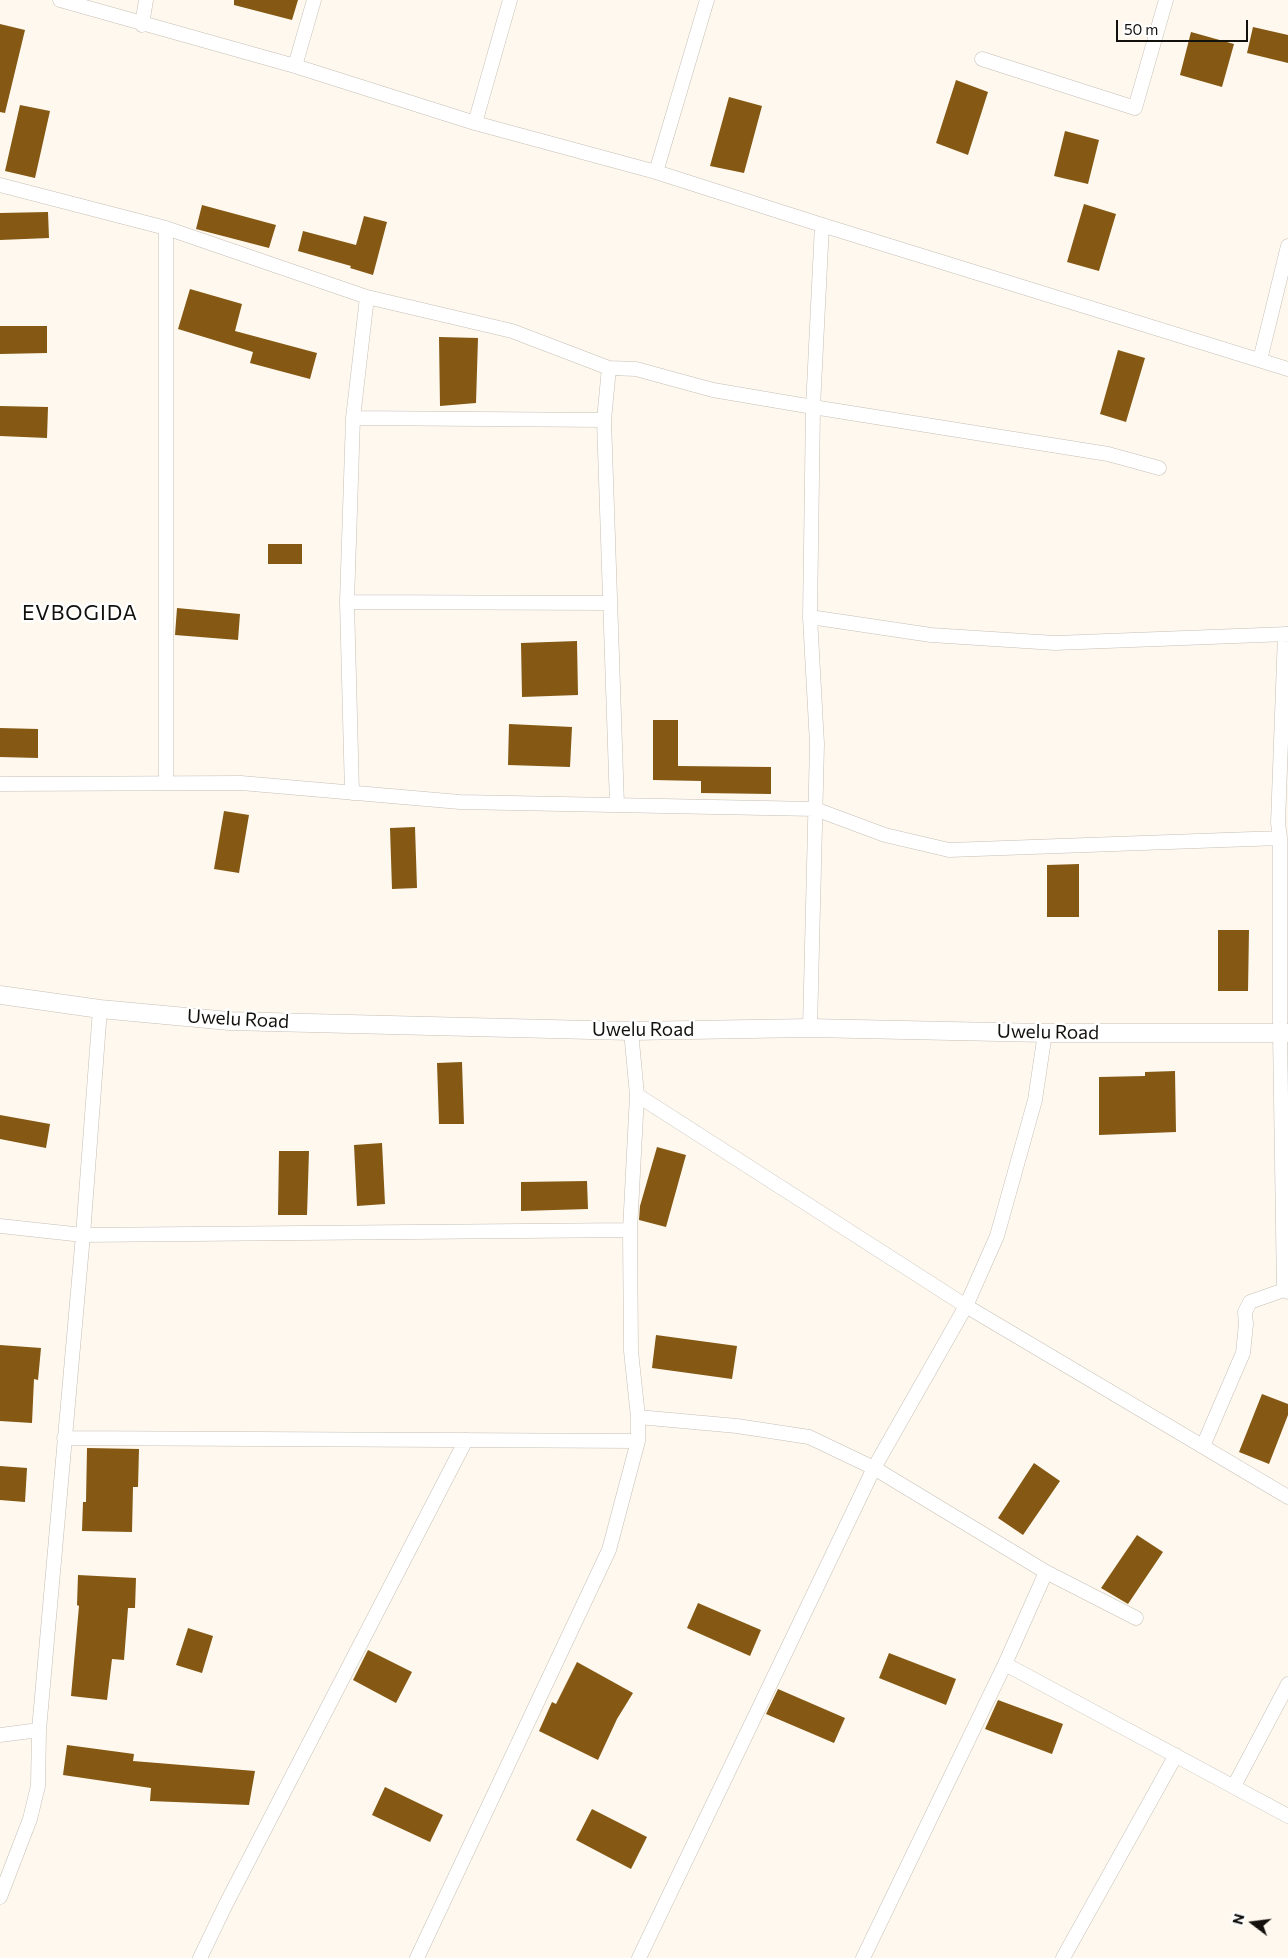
<!DOCTYPE html>
<style>
body{margin:0}
#map{position:relative;width:1288px;height:1958px;overflow:hidden;background:#fef8ee;font-family:Commissioner,sans-serif}
canvas{display:block}
.north{position:absolute;left:1228px;top:1898px;width:50px;height:50px;-webkit-text-stroke:4px #fff;paint-order:stroke;rotate:285deg;font-size:14px;font-weight:700;line-height:20px;text-align:center;color:#13110e}
.north::after{content:'';display:block;margin:auto;width:18px;height:22px;background:#13110e;clip-path:polygon(50% 0,100% 100%,50% 72%,0 100%)}
.scale{position:absolute;left:1116px;top:20px;width:132px;height:22px;box-sizing:border-box;border:2px solid #13110e;border-top:0;padding-left:6px;font-size:15px;line-height:18px;white-space:nowrap;color:#13110e;-webkit-text-stroke:4px #fff;paint-order:stroke}
</style>
<div id="map">
<canvas width="1288" height="1958"></canvas>
<div class="north">N</div>
<div class="scale">50 m</div>
</div>
<script>
const c = document.querySelector('canvas').getContext('2d');
c.lineJoin = 'round';
function fillPath(path, color) {
  c.fillStyle = color;
  c.fill(path, 'evenodd');
}
function shape(rows) {
  const path = new Path2D();
  for (const r of rows) {
    path.moveTo(r[0], r[1]);
    for (let i = 2; i < r.length; i += 2) path.lineTo(r[i], r[i + 1]);
  }
  return path;
}
function trace(path, color, width, dash) {
  c.strokeStyle = color;
  c.lineWidth = width;
  c.lineCap = dash ? 'butt' : 'round';
  c.setLineDash(dash || []);
  c.stroke(path);
}
function write(font, color, halo, rows, align = 'center') {
  c.font = font + ' Commissioner,sans-serif';
  c.lineWidth = 5;
  c.setLineDash([]);
  c.textBaseline = 'middle';
  c.strokeStyle = halo;
  c.fillStyle = color;
  for (const [text, x, y, turn = 0] of rows) {
    c.save();
    c.translate(x, y);
    c.rotate((+turn || 0) * Math.PI / 180);
    c.textAlign = isNaN(turn) ? turn : align;
    if (halo) c.strokeText(text, 0, 0);
    c.fillText(text, 0, 0);
    c.restore();
  }
}
fillPath(shape([
 [234,0,298,0,292,20,234,5],
 [0,24,25,30,5,113,0,112],
 [1253,27,1288,35,1288,63,1247,53],
 [1191,32,1234,44,1222,87,1180,75],
 [956,80,988,92,968,155,936,143],
 [729,97,762,106,744,173,710,166],
 [20,105,50,111,35,178,5,171],
 [1065,131,1099,140,1088,184,1054,176],
 [1084,204,1116,214,1099,271,1067,262],
 [202,205,276,225,269,248,196,229],
 [48,212,49,238,0,240,0,213],
 [364,216,387,222,373,275,350,268,351,266,298,251,303,231,356,245],
 [190,289,242,304,235,331,317,353,310,379,250,363,253,352,178,329],
 [0,326,47,326,47,353,0,354],
 [439,337,478,338,476,403,440,406],
 [1118,350,1145,358,1126,422,1100,414],
 [0,406,48,407,47,438,0,436],
 [268,544,302,544,302,564,268,564],
 [177,608,240,614,238,640,175,635],
 [577,641,578,695,522,697,521,643],
 [653,720,678,720,678,766,771,767,771,794,701,793,701,781,653,780],
 [509,724,572,727,570,767,508,765],
 [0,728,38,729,38,758,0,757],
 [224,811,249,815,239,873,214,869],
 [415,827,417,888,392,889,390,828],
 [1079,864,1079,917,1047,917,1047,865],
 [1218,930,1249,930,1248,991,1218,991],
 [462,1062,464,1124,439,1124,437,1063],
 [1175,1071,1176,1132,1099,1135,1099,1077,1145,1076,1145,1072],
 [0,1115,50,1124,46,1148,0,1139],
 [382,1143,385,1204,357,1206,354,1145],
 [657,1147,686,1155,666,1227,639,1220,640,1206],
 [279,1151,309,1151,307,1215,278,1215],
 [587,1181,588,1209,521,1211,521,1182],
 [656,1335,737,1346,732,1379,652,1368],
 [0,1345,41,1348,38,1380,34,1379,32,1423,0,1421],
 [1262,1394,1288,1404,1288,1415,1269,1464,1239,1452],
 [87,1448,139,1449,138,1487,133,1487,132,1532,82,1531,83,1502,86,1502],
 [1034,1463,1060,1481,1023,1535,998,1518],
 [0,1466,27,1468,25,1502,0,1500],
 [1137,1535,1163,1552,1128,1604,1101,1588],
 [78,1575,136,1578,135,1608,128,1608,124,1660,112,1659,107,1700,71,1696,79,1606,77,1605],
 [698,1603,761,1630,750,1656,687,1628],
 [188,1628,213,1636,202,1673,176,1665],
 [368,1650,412,1672,396,1703,353,1680],
 [889,1653,956,1679,946,1705,879,1678],
 [577,1662,633,1693,617,1719,598,1760,539,1731,552,1702,556,1704],
 [778,1689,845,1718,834,1743,766,1714],
 [998,1700,1063,1724,1052,1754,985,1729],
 [67,1745,134,1754,133,1761,255,1771,249,1805,150,1801,151,1788,63,1775],
 [385,1787,443,1815,430,1842,372,1815],
 [592,1809,647,1837,631,1869,576,1840]
]), '#855913');
const minor = shape([
 [60,0,295,66,475,123,656,172,822,225,1288,369],
 [142,25,146,0],
 [982,59,1135,108,1166,0],
 [295,66,314,0],
 [475,123,510,0],
 [656,172,707,0],
 [0,185,166,228,367,297,512,331,609,368,636,369,713,390,813,407,1108,454,1159,468],
 [166,228,166,783],
 [1260,360,1288,246],
 [609,368,604,420,617,805],
 [353,418,604,420],
 [347,602,610,603],
 [810,617,931,635,1055,643,1288,634],
 [1285,634,1278,823,1280,838,1280,1033,1284,1290,1288,1292],
 [0,784,241,783,460,802,815,809,885,835,949,850,1280,838],
 [352,793,347,602,353,418,367,297],
 [810,1028,817,744,810,617,813,407,822,225],
 [637,1095,966,1306,1288,1497],
 [0,1226,83,1235,630,1230],
 [638,1417,737,1426,809,1437,874,1468,1046,1572,1136,1618],
 [64,1438,638,1441],
 [1203,1446,1243,1353,1246,1324,1245,1312,1250,1302,1284,1290],
 [1005,1664,1288,1816],
 [0,1735,39,1730],
 [1234,1786,1288,1684],
 [0,1897,30,1819,38,1786,39,1730,83,1235,100,1009],
 [200,1958,225,1906,466,1440],
 [417,1958,609,1550,638,1441,638,1417,631,1351,630,1230,637,1095,631,1031],
 [639,1958,874,1468,966,1306,997,1236,1035,1100,1045,1033],
 [863,1958,1005,1664,1046,1572],
 [1063,1958,1176,1755]
]);
const tertiary = shape([
 [0,995,100,1009,229,1021,631,1031,810,1028,1045,1033,1288,1033]
]);
trace(minor, '#c5bfb6', 15);
trace(tertiary, '#c5bfb6', 19);
trace(minor, '#fff', 14);
trace(tertiary, '#fff', 18);
write('19px', '#13110e', '#fff', [
 ["Uwelu Road",238,1019,3],
 ["Uwelu Road",643,1030],
 ["Uwelu Road",1048,1032,1]
]);
c.letterSpacing = '1px';
write('21px', '#13110e', '#fff', [
 ["EVBOGIDA",80,613]
]);
c.letterSpacing = '0px';
</script>
